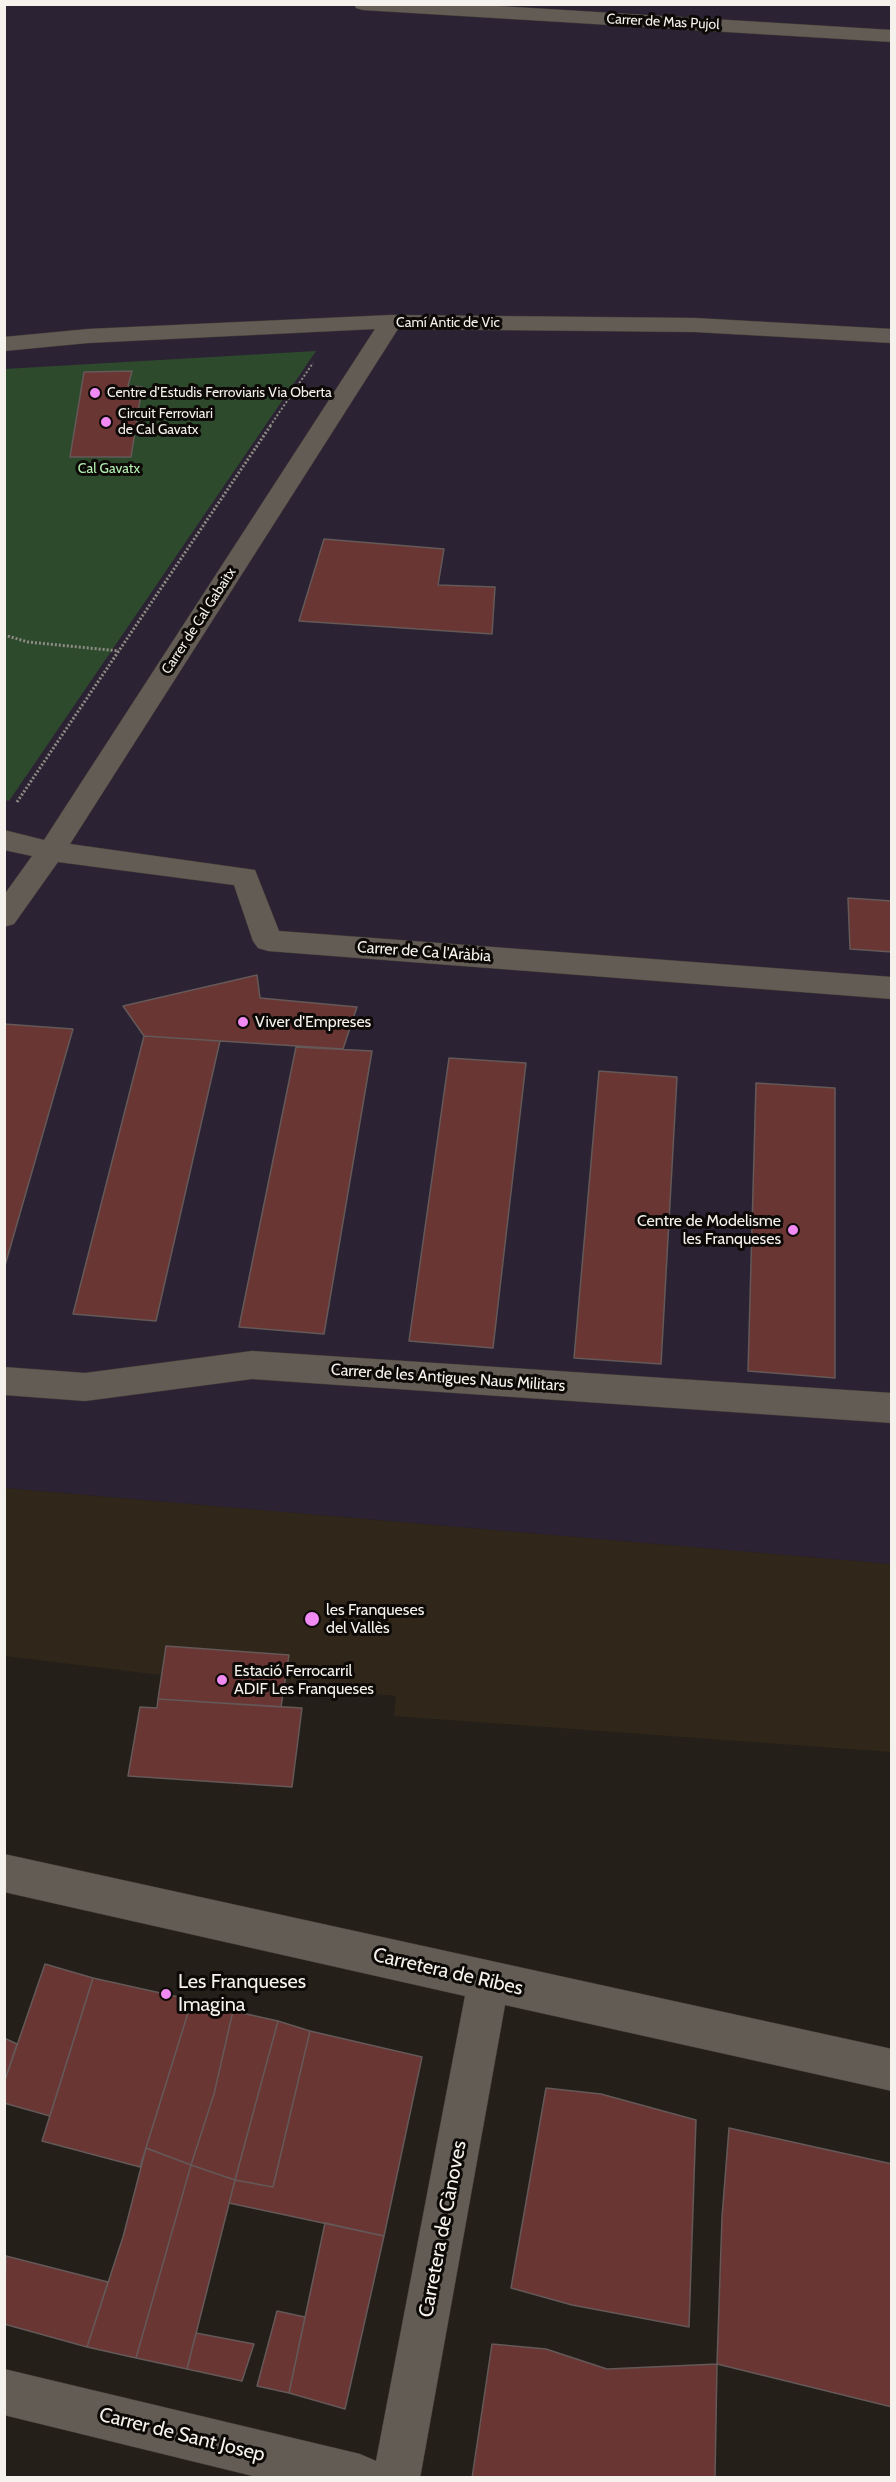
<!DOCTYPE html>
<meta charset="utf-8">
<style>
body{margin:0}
#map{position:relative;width:896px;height:2482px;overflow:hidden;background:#241f18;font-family:Cabin,sans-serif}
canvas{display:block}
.frame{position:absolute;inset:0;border:6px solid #f5f1ec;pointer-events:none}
</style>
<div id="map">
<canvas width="896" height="2482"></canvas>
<div class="frame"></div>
</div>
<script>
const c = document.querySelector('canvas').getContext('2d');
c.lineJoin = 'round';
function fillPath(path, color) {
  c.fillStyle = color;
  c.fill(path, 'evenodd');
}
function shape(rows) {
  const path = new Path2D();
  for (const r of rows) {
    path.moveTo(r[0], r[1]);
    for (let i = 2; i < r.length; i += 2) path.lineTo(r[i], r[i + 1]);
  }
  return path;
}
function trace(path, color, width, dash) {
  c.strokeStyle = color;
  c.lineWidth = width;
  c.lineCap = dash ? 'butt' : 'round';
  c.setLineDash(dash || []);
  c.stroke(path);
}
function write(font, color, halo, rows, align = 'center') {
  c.font = font + ' Cabin,sans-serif';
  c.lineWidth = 6;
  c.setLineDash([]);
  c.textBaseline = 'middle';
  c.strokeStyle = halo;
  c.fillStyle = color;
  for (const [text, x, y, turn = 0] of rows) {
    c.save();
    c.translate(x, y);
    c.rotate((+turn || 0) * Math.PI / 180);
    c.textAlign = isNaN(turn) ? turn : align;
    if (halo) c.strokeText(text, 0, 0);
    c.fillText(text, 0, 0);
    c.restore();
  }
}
fillPath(shape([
 [5,1488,891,1564,891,1752,394,1716,396,1696,284,1685,166,1646,161,1675,5,1656]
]), '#30271a');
fillPath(shape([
 [4,5,891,5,891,1564,5,1488]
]), '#2b2333');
fillPath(shape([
 [316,351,9,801,4,800,4,369]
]), '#2e4a2d');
const building = shape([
 [132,371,128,386,142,387,131,457,70,457,84,372,132,371],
 [324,539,444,549,438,585,495,587,492,634,299,621,324,539],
 [848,898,892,901,892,952,850,949,848,898],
 [257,975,260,998,357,1007,343,1049,144,1036,123,1006,257,975],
 [4,1024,73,1029,4,1269,4,1024],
 [144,1036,220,1041,156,1321,73,1314,144,1036],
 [296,1047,372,1051,324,1334,239,1327,296,1047],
 [449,1058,526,1063,493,1348,409,1341,449,1058],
 [599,1071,677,1077,661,1364,574,1358,599,1071],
 [756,1083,835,1088,835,1378,748,1371,756,1083],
 [166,1646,289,1655,281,1707,158,1699,166,1646],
 [158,1699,302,1708,292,1787,128,1776,140,1707,157,1708,158,1699],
 [45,1964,93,1978,50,2116,4,2103,4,2083,45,1964],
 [93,1978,192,2000,140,2167,42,2141,93,1978],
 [192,2000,233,2011,214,2094,191,2165,146,2148,192,2000],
 [233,2011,278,2021,235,2180,191,2165,214,2094,233,2011],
 [278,2021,310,2031,273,2187,235,2180,278,2021],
 [310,2031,422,2057,384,2236,229,2203,235,2180,273,2187,310,2031],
 [4,2038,17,2044,4,2083,4,2038],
 [546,2088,601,2094,696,2120,689,2327,572,2305,511,2288,546,2088],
 [729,2128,892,2164,892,2407,717,2364,722,2217,729,2128],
 [146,2148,191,2165,136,2358,87,2347,123,2237,146,2148],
 [191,2165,235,2180,187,2369,136,2358,191,2165],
 [325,2223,384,2236,345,2409,289,2393,325,2223],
 [6,2256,108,2282,87,2347,4,2324,6,2256],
 [277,2311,305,2317,289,2393,257,2386,277,2311],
 [196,2333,254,2344,242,2381,187,2369,196,2333],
 [492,2344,546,2349,607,2369,717,2364,715,2478,472,2478,492,2344]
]);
fillPath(building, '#693634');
trace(building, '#645958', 1.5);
const minor = shape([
 [354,4,465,4,892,30,892,42,363,10,356,8,354,4],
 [391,315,695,318,892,329,892,343,695,332,398,329,70,844,255,870,279,931,892,977,892,999,268,951,258,948,253,941,234,885,58,862,14,924,4,927,4,895,32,856,4,850,4,830,44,840,375,329,88,343,4,351,4,337,88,329,391,315],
 [252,1351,892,1393,892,1423,252,1379,85,1401,4,1395,4,1367,85,1373,252,1351],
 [4,1854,892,2049,892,2091,505,2005,420,2478,261,2478,4,2415,4,2369,360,2454,376,2461,465,1996,4,1892,4,1854]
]);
trace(minor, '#403c37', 1);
trace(shape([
 [270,426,313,363]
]), '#8f8b85', 2, [2, 2]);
trace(shape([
 [4,635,28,642,119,651],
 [17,802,271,425]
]), '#8f8b85', 3, [2, 2]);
fillPath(minor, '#625c54');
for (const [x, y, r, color] of [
 [95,393,6,"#f28af3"],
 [106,422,6,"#f28af3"],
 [243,1022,6,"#f28af3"],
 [793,1230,6,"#f28af3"],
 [312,1619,8,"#f28af3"],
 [222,1680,6,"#f28af3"],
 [166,1994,6,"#f28af3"]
]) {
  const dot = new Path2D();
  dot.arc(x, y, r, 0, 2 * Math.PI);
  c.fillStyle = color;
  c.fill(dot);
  trace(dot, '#0c0907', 2);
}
write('14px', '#f5f1ec', '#0c0907', [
 ["Carrer de Mas Pujol",663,22,3],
 ["Camí Antic de Vic",448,323],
 ["Carrer de Cal Gabaitx",199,621,-57]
]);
write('14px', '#f5f1ec', '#0c0907', [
 ["Centre d’Estudis Ferroviaris Via Oberta",107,393],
 ["Circuit Ferroviari",118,414],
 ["de Cal Gavatx",118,430]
], 'left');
write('14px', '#b3efb0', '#0c0907', [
 ["Cal Gavatx",109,469]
]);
write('16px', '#f5f1ec', '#0c0907', [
 ["Carrer de Ca l'Aràbia",424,952,4],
 ["Carrer de les Antigues Naus Militars",448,1378,4]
]);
write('16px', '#f5f1ec', '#0c0907', [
 ["Viver d'Empreses",255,1022],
 ["Centre de Modelisme",781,1221,"right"],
 ["les Franqueses",781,1239,"right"],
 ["les Franqueses",326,1610],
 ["del Vallès",326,1628],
 ["Estació Ferrocarril",234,1671],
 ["ADIF Les Franqueses",234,1689]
], 'left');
write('20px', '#f5f1ec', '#0c0907', [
 ["Carretera de Ribes",448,1972,13],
 ["Carretera de Cànoves",443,2229,-79],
 ["Carrer de Sant Josep",182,2435,14]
]);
write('20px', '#f5f1ec', '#0c0907', [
 ["Les Franqueses",178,1982],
 ["Imagina",178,2005]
], 'left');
</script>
